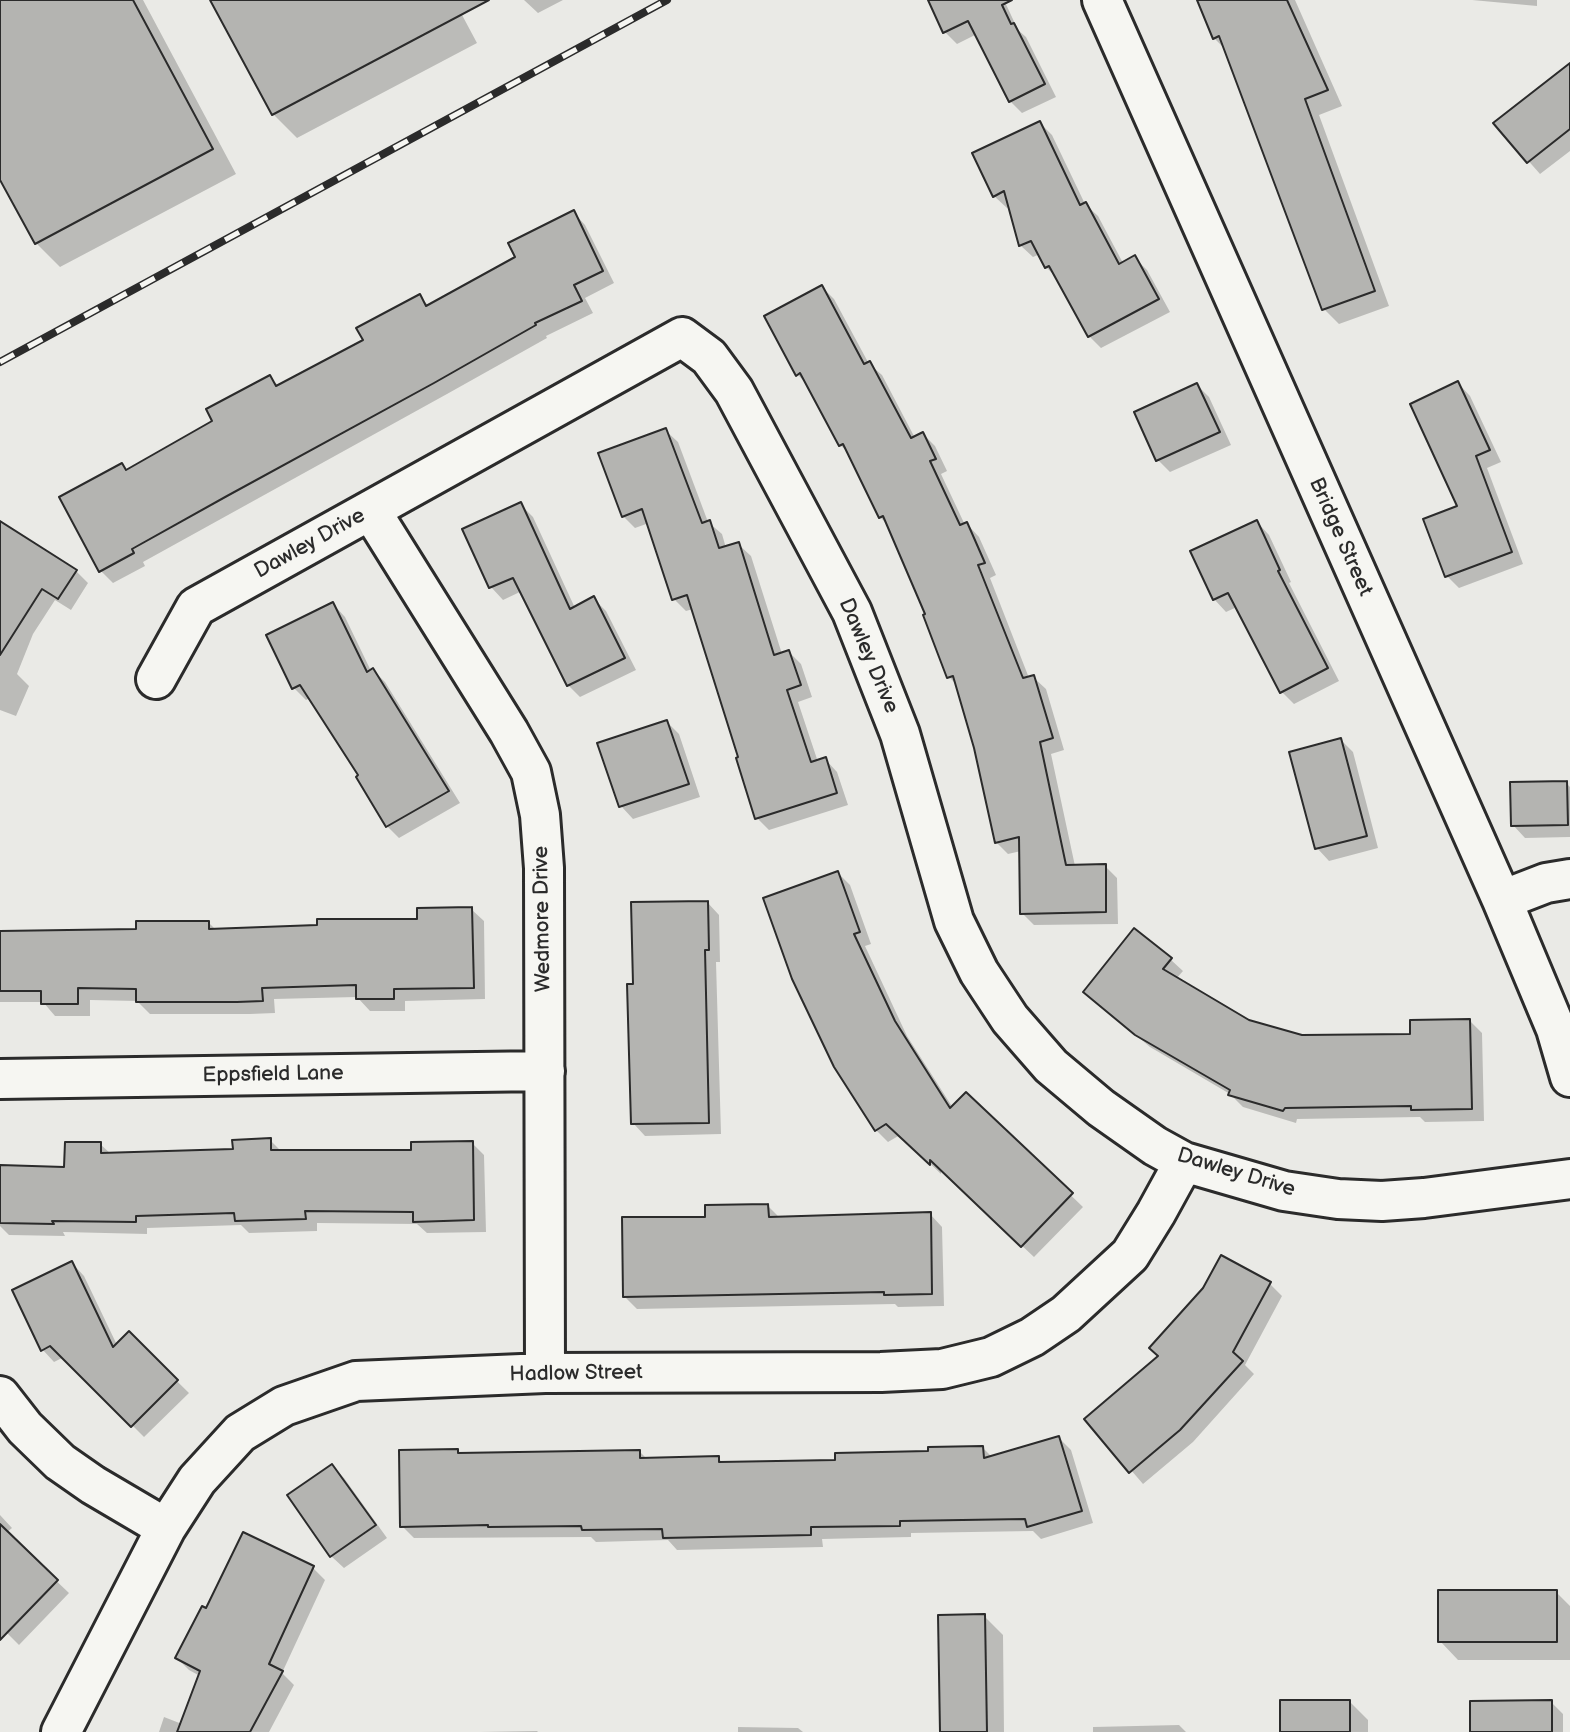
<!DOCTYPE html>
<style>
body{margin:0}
canvas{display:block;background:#eaeae6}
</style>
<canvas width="1570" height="1732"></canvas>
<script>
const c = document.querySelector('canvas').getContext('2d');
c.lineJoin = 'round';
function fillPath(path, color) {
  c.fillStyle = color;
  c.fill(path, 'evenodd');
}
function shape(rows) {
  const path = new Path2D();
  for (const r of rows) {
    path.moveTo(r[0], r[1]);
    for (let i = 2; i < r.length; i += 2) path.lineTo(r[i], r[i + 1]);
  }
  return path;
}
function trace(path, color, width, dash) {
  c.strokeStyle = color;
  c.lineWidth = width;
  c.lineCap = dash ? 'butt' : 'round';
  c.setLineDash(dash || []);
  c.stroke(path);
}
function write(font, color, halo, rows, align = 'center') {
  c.font = font + ' "Balsamiq Sans",sans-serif';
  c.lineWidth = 7;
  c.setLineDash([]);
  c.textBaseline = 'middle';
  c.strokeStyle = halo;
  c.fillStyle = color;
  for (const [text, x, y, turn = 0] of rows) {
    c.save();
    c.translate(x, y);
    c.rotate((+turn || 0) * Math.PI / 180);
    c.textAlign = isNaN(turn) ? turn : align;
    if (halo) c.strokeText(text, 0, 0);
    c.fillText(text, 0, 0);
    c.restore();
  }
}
fillPath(shape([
 [0,0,143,0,236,174,60,267,36,243,0,176],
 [212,0,454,0,477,43,297,138,273,114],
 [524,0,563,0,538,13],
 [930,0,1004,0,1018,30,1026,37,1056,97,1022,113,1010,101,977,34,957,44,945,32],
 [1199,0,1295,0,1342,106,1319,115,1389,306,1339,324,1324,309,1226,50,1214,38],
 [1472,0,1537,0,1537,6],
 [1570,81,1570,151,1540,174,1495,123],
 [1040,123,1052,135,1085,204,1098,216,1123,263,1134,257,1147,270,1170,312,1101,348,1089,336,1058,279,1046,267,1040,254,1033,257,1020,245,1010,206,1007,208,994,196],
 [573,212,585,225,614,283,585,298,593,313,546,336,547,338,447,394,143,562,145,566,113,583,101,571,122,465,127,471,214,421,269,377,279,386,365,340,419,296,429,306,518,257],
 [822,287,834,299,869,364,882,375,915,438,923,434,935,446,947,471,941,474,965,525,967,524,979,537,996,575,990,578,1029,678,1033,677,1046,689,1064,750,1051,754,1075,866,1105,866,1117,878,1118,924,1034,925,1022,913,1021,851,1008,854,996,842,976,748,957,685,949,677,927,615,889,526,880,517,850,454,840,445,809,386,798,375],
 [1458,383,1470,396,1501,462,1487,468,1523,564,1459,588,1447,576,1460,507],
 [1197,385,1209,397,1231,445,1170,472,1158,460],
 [665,430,678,442,708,522,722,534,726,548,738,544,751,556,782,654,789,652,801,664,812,697,798,702,818,762,825,759,837,772,848,805,769,830,757,818,740,758,693,609,686,611,674,599,649,523,635,528,623,516],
 [520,504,533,517,575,608,594,599,606,611,636,670,580,697,568,685,522,591,503,600,491,587,464,529],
 [1257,522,1269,535,1291,582,1289,583,1339,681,1294,704,1282,692,1237,607,1226,612,1214,599],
 [0,544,76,571,88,583,71,610,55,600,33,634,17,674,29,686,16,716,0,710],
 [333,604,345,617,371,671,373,670,385,682,460,803,399,838,387,826,361,776,310,698,306,700,294,688],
 [667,722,679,734,700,797,633,819,621,806],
 [1341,740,1353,752,1378,848,1329,861,1317,848],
 [1566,783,1570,787,1570,837,1525,838,1513,825],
 [838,873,850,885,871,944,865,946,907,1036,953,1108,966,1094,1083,1207,1034,1257,941,1170,941,1174,900,1135,888,1142,876,1130],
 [707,902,719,915,720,962,716,962,721,1134,645,1136,633,1123,635,985],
 [471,909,484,921,485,999,405,1001,405,1011,370,1011,357,997,274,999,275,1013,250,1014,150,1014,137,1001,90,1000,90,1016,55,1016,43,1002,0,1002,0,932,138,931,209,923,217,931,419,921],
 [1170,959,1183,971,1176,979,1248,1021,1302,1037,1412,1035,1470,1021,1482,1033,1484,1121,1425,1122,1420,1117,1297,1119,1296,1123,1243,1107,1230,1094,1150,1047,1085,992],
 [270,1140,282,1152,413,1152,472,1143,484,1155,486,1232,427,1233,417,1224,317,1223,317,1231,249,1233,241,1225,147,1228,147,1234,63,1232,65,1236,9,1235,0,1226,0,1167,66,1169,100,1144,111,1154,234,1151],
 [768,1206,780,1218,930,1214,942,1227,944,1306,898,1307,895,1304,637,1309,625,1297,707,1218],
 [72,1263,84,1276,117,1345,129,1334,189,1393,144,1437,64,1357,54,1362,42,1349],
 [1270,1284,1282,1296,1245,1365,1254,1374,1193,1442,1143,1484,1087,1419,1160,1357],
 [1059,1438,1071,1450,1093,1523,1041,1539,1033,1531,911,1533,911,1537,822,1539,823,1547,677,1550,668,1540,596,1542,591,1537,414,1538,402,1526,458,1450,462,1455,639,1451,647,1459,718,1458,724,1464,837,1462,983,1448,992,1457],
 [332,1466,344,1478,387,1538,344,1568,331,1556,289,1496],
 [0,1515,12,1528,6,1533,69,1593,19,1645,0,1626],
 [313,1568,325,1580,282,1673,294,1685,269,1732,159,1732,164,1717,182,1724,200,1676,189,1670,177,1658,207,1610],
 [1556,1592,1570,1606,1570,1660,1458,1660,1440,1641],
 [984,1616,1003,1635,1004,1732,941,1732],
 [1349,1701,1368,1720,1368,1732,1282,1732],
 [1551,1702,1563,1714,1563,1732,1472,1732],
 [1179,1725,1186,1732,1093,1732,1093,1727],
 [738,1727,798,1728,803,1732,738,1732],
 [537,1731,538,1732,480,1732]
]), '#0003');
const building = shape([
 [0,0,133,0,213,149,35,244,0,180,0,0],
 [210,0,489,0,272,115,210,0],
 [928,0,1012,0,1002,5,1011,24,1014,23,1045,84,1009,102,968,21,943,33,928,0],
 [1197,0,1287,0,1328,90,1305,99,1375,291,1322,310,1219,36,1213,39,1197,0],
 [1570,63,1570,129,1527,163,1493,123,1570,63],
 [1040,121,1080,205,1086,202,1119,264,1135,255,1159,299,1088,337,1049,266,1045,268,1031,241,1019,246,1004,191,993,197,972,153,1040,121],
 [574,210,603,271,574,285,582,301,535,323,536,325,434,383,227,496,132,549,134,553,99,572,59,497,122,463,126,470,212,421,206,409,270,375,276,386,363,340,356,328,420,294,426,306,515,257,508,243,574,210],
 [822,285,864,364,870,361,911,438,923,432,936,459,930,461,960,525,967,522,985,563,978,565,1023,678,1034,675,1053,738,1040,742,1066,865,1106,864,1106,912,1020,914,1019,837,995,843,974,748,953,676,947,678,923,615,925,614,883,516,879,518,843,444,839,446,800,373,796,376,764,316,822,285],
 [1458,381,1490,450,1476,456,1512,552,1445,577,1423,519,1457,506,1410,404,1458,381],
 [1197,383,1220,432,1156,461,1134,412,1197,383],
 [666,428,702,523,710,520,719,548,739,542,774,655,789,650,801,685,787,690,811,762,826,757,837,793,755,819,736,758,738,757,687,595,672,600,642,509,622,517,598,453,666,428],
 [521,502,570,609,594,596,625,658,567,686,513,578,489,588,462,529,521,502],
 [1257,520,1280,570,1278,571,1328,668,1280,693,1228,593,1213,600,1190,551,1257,520],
 [0,521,77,570,58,599,42,589,0,655,0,521],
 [333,602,367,672,373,668,449,791,386,827,356,777,358,775,300,685,292,689,266,635,333,602],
 [667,720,689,784,619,807,597,743,667,720],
 [1341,738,1367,836,1315,849,1289,752,1341,738],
 [1567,781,1568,825,1511,826,1510,782,1567,781],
 [838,871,860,932,854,934,895,1021,950,1108,966,1092,1073,1193,1021,1247,930,1160,930,1165,886,1124,875,1131,834,1067,792,979,763,898,838,871],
 [708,901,709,950,705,950,709,1123,631,1124,627,984,633,984,631,902,708,901],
 [472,907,474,988,394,989,394,999,356,999,356,985,262,988,263,1001,237,1002,136,1002,136,989,78,988,78,1004,41,1004,41,991,0,991,0,931,136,929,136,921,209,921,209,929,317,925,317,919,417,919,417,908,472,907],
 [1134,928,1172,958,1163,969,1249,1020,1302,1035,1410,1034,1410,1020,1470,1019,1472,1109,1411,1110,1411,1106,1285,1108,1283,1111,1228,1095,1230,1090,1135,1035,1083,992,1134,928],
 [271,1138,271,1150,411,1150,411,1142,473,1141,474,1220,413,1222,413,1212,305,1211,306,1219,235,1221,234,1213,136,1216,136,1222,52,1221,54,1224,0,1223,0,1165,64,1167,65,1142,101,1142,101,1153,233,1149,232,1140,271,1138],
 [768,1204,769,1217,931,1212,932,1294,884,1295,884,1292,623,1297,622,1217,705,1217,705,1205,768,1204],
 [1221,1255,1271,1282,1233,1352,1243,1361,1180,1430,1129,1473,1084,1419,1158,1356,1149,1348,1203,1288,1221,1255],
 [72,1261,113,1347,129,1331,178,1380,131,1427,50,1346,41,1351,12,1290,72,1261],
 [1059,1436,1082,1511,1027,1527,1025,1519,900,1521,900,1526,811,1527,811,1535,663,1538,662,1529,582,1530,581,1526,488,1527,488,1525,400,1527,399,1450,458,1449,458,1453,640,1450,640,1458,719,1456,719,1462,835,1460,835,1453,928,1451,928,1447,983,1446,984,1458,1059,1436],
 [332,1464,376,1525,330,1557,287,1495,332,1464],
 [0,1524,58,1580,0,1640,0,1524],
 [243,1532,314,1566,269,1664,283,1671,250,1732,177,1732,200,1671,175,1658,202,1606,206,1608,243,1532],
 [1438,1590,1557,1590,1557,1642,1438,1642,1438,1590],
 [985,1614,987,1732,940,1732,938,1615,985,1614],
 [1280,1700,1350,1700,1350,1732,1280,1732,1280,1700],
 [1552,1700,1552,1732,1470,1732,1470,1701,1552,1700]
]);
fillPath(building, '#b4b4b1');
trace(building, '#2b2b2b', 2);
const minor = shape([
 [1102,0,1502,900,1556,1029,1570,1077],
 [371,511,509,732,531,772,540,815,544,868,545,1373],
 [156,679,196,607,682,337,709,357,734,391,852,612,900,734,954,921,979,972,1010,1019,1051,1066,1101,1108,1155,1146,1184,1162,1284,1191,1338,1199,1382,1201,1424,1198,1570,1179],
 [1502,900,1546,883,1570,879],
 [0,1079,545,1071],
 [0,1396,25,1428,60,1462,93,1485,166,1528],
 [61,1732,166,1528,197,1480,240,1433,284,1406,356,1381,545,1373,881,1372,942,1369,991,1357,1032,1337,1066,1314,1130,1255,1156,1213,1184,1162]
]);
trace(minor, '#2b2b2b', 44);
trace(minor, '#f6f6f2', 38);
const rail = shape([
 [0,362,667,0]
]);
trace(rail, '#2b2b2b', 8);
trace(rail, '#f6f6f2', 5, [16]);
write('21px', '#2b2b2b', '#f6f6f2', [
 ["Bridge Street",1340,537,66],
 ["Dawley Drive",310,544,-29],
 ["Dawley Drive",868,656,67],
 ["Wedmore Drive",543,919,-91],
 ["Eppsfield Lane",273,1075,-1],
 ["Dawley Drive",1236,1173,17],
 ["Hadlow Street",576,1374,-1]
]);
</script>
